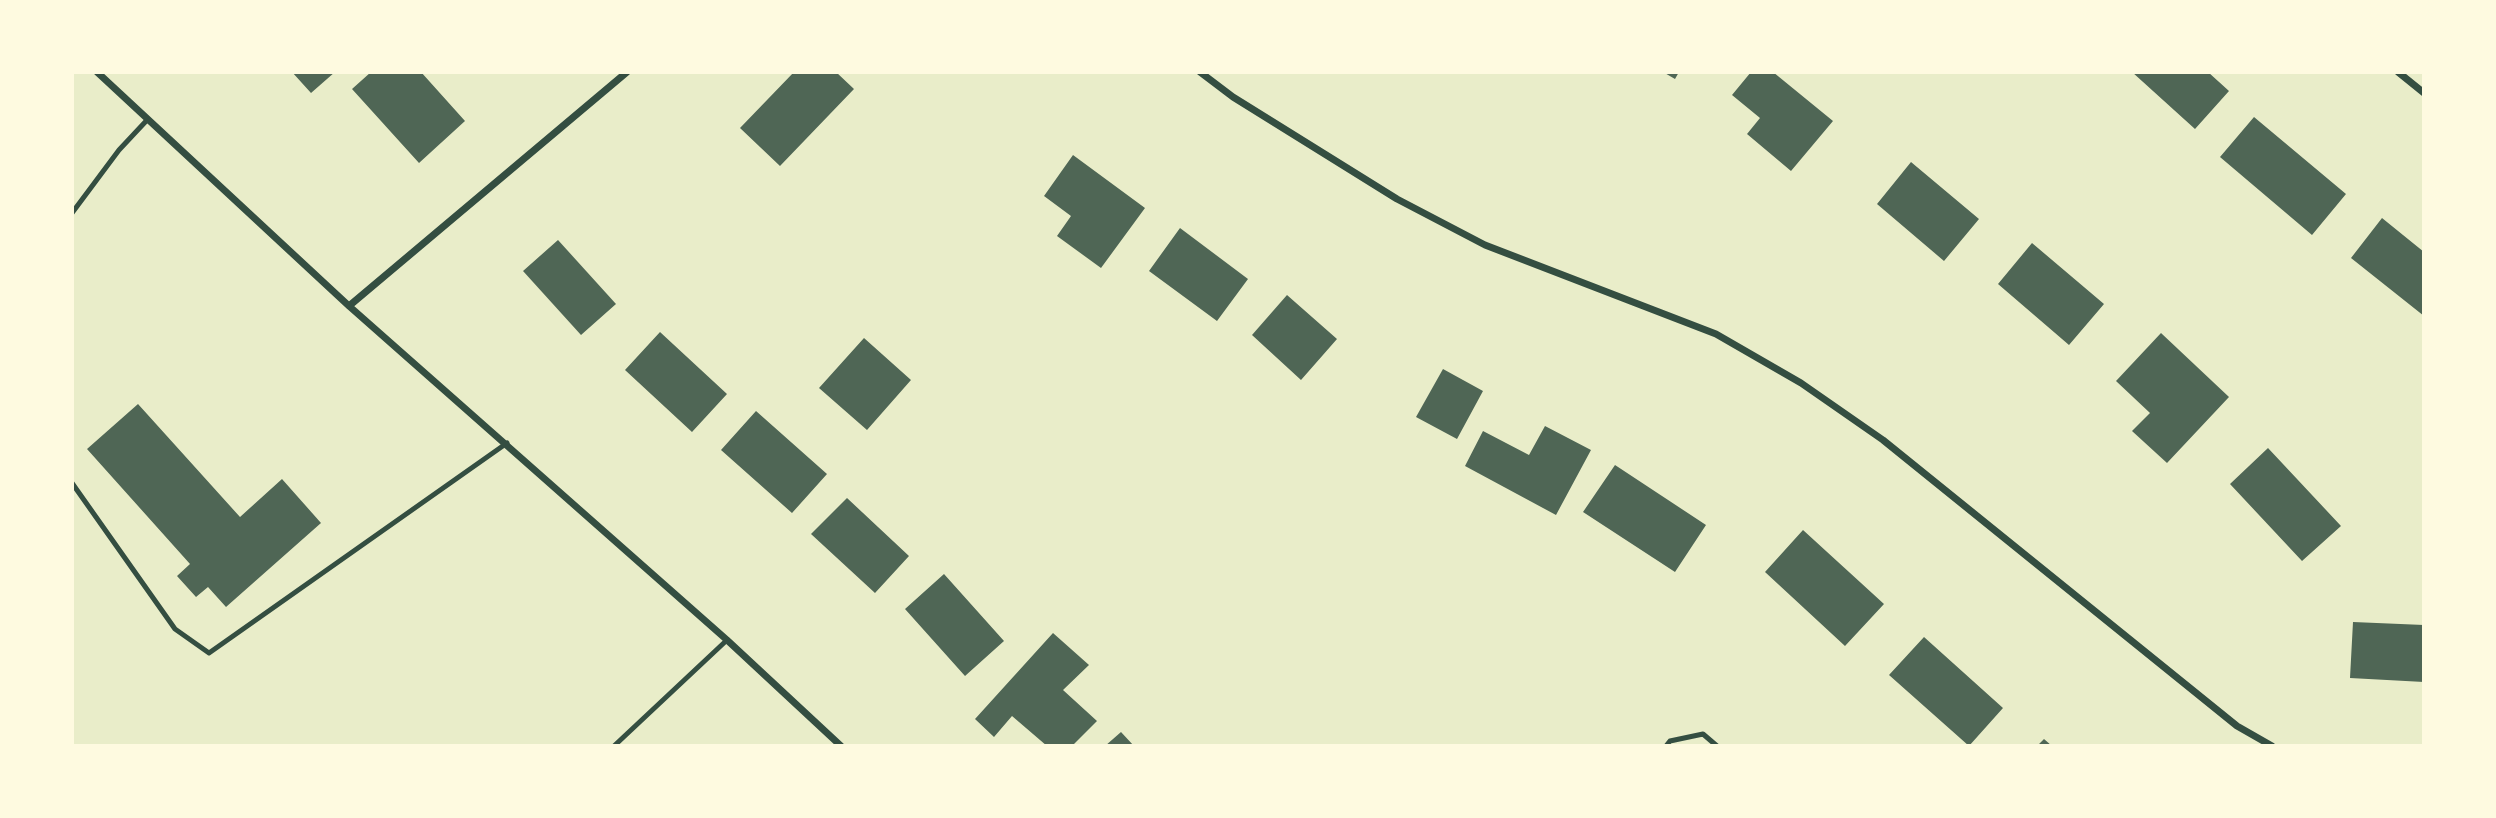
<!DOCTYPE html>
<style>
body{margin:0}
#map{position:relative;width:2496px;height:818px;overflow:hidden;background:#e9edc9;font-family:"Golos Text",sans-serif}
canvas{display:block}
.frame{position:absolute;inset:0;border:74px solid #fefae0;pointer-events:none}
</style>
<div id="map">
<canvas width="2496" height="818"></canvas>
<div class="frame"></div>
</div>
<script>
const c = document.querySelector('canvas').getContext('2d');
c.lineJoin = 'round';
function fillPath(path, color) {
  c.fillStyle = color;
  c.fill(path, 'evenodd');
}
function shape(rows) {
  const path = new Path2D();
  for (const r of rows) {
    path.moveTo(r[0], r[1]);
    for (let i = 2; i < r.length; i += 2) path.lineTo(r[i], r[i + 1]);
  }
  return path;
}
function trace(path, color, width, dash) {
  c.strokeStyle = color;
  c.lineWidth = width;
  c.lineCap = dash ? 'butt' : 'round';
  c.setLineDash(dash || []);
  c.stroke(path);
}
fillPath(shape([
 [292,72,335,72,311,93],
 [371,72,421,72,465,121,419,163,352,89],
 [794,72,836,72,854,89,780,166,740,128],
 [1663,72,1679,72,1675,79],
 [1751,72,1773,72,1833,121,1791,171,1747,134,1760,118,1732,95],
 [2132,72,2208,72,2229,91,2195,129],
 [2254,117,2346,194,2312,235,2220,157],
 [1073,155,1145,208,1101,268,1057,236,1071,216,1044,196],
 [1911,162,1979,219,1944,261,1877,204],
 [2382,218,2424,252,2424,316,2351,258],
 [1180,228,1248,279,1217,321,1149,271],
 [558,240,616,304,581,335,523,271],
 [2032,243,2104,304,2069,345,1998,284],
 [1287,295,1337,339,1301,380,1252,335],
 [660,332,727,394,692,432,625,370],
 [2161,333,2229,397,2167,463,2132,431,2150,413,2116,381],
 [864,338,911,380,867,430,819,388],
 [1443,369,1483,391,1457,439,1416,417],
 [138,404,240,517,282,479,321,523,226,607,208,587,196,597,177,576,190,564,87,449],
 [756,411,827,474,792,513,721,450],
 [1545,426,1591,450,1556,515,1465,466,1483,431,1529,455],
 [2268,448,2341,526,2302,561,2230,484],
 [1615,465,1706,525,1675,572,1583,512],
 [847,498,909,556,875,593,811,534],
 [1803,530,1884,604,1845,646,1765,572],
 [944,574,1004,641,965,676,905,609],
 [2353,622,2424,625,2424,682,2350,678],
 [1053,633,1089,665,1063,690,1097,721,1072,746,1047,746,1012,716,994,737,975,719],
 [1924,637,2003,708,1969,746,1889,675],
 [1121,732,1134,746,1105,746],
 [2044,739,2052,746,2037,746]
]), '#4f6655');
trace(shape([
 [72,213,119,150,148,119],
 [72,483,175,629,209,653,507,443],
 [614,746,727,640],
 [1666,746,1670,741,1703,734,1717,746]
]), '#344e41', 5);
trace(shape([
 [97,72,349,306,727,640,841,746],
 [1200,72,1233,97,1397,199,1485,245,1716,334,1801,383,1883,440,2237,726,2272,746],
 [2398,72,2424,93],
 [349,306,627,72]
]), '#344e41', 7);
</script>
